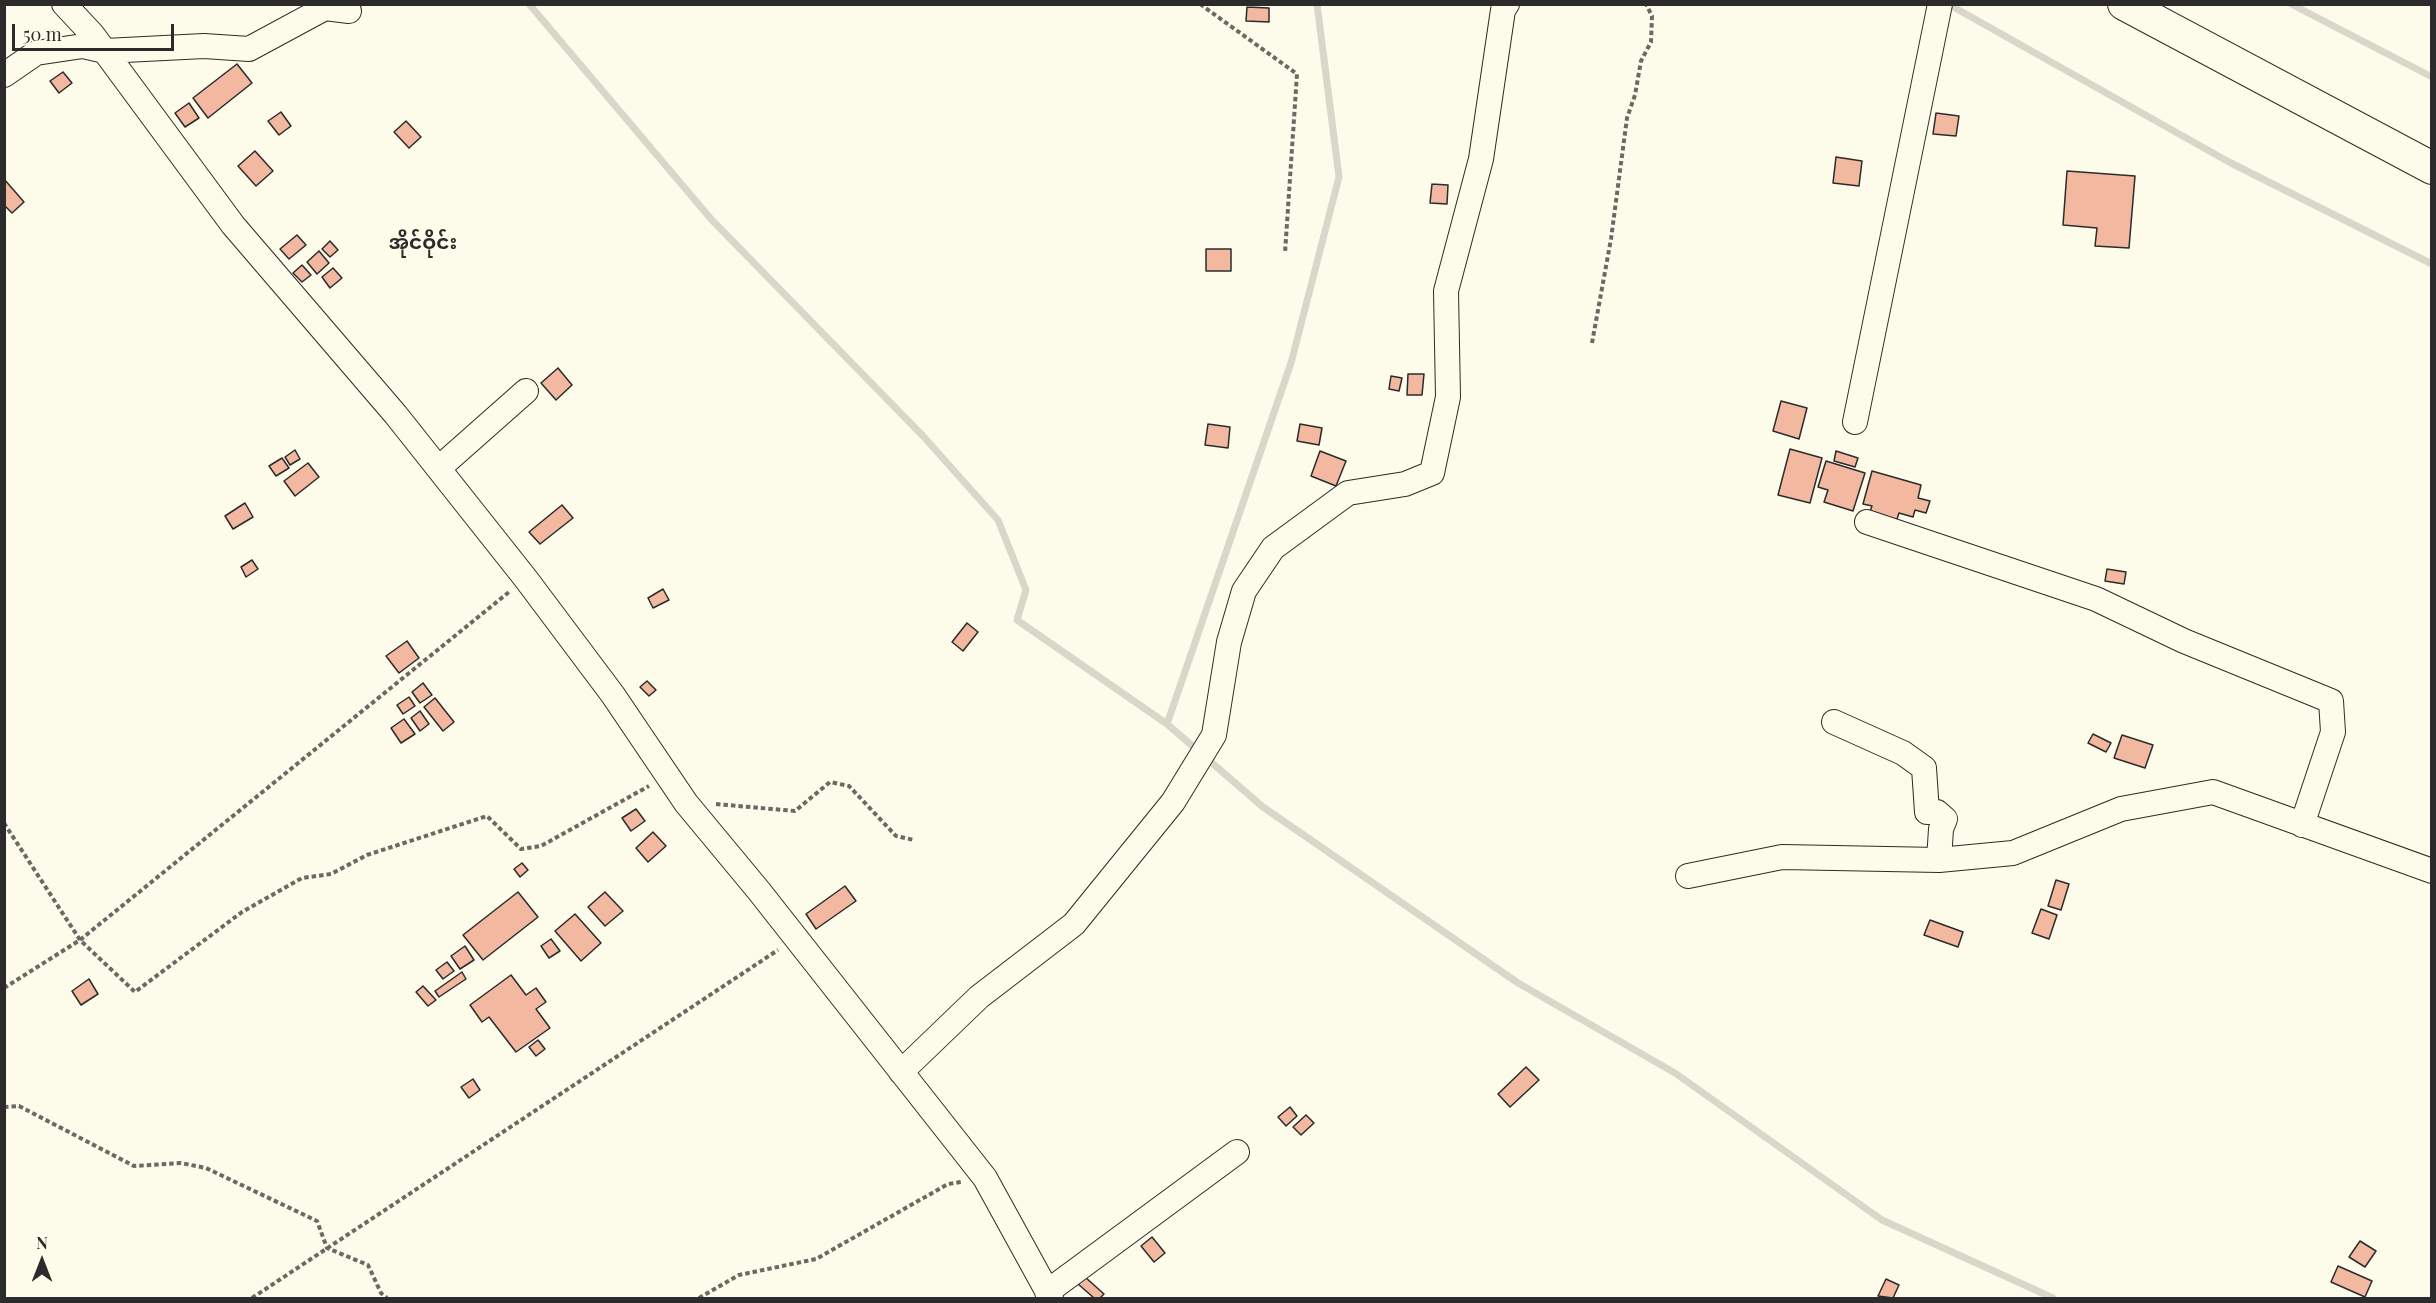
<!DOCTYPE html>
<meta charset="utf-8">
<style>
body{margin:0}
#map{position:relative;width:2436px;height:1303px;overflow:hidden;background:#fdfbea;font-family:"Playfair Display",serif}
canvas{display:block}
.frame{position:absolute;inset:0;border:6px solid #2b2b2b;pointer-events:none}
.north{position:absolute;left:12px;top:1231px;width:60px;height:60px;-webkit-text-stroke:4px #fdfbea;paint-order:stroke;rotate:0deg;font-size:16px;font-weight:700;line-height:24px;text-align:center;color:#2b2b2b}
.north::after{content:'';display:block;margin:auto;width:21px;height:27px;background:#2b2b2b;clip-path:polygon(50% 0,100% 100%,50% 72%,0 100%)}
.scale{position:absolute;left:12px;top:24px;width:162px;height:27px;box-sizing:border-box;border:3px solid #2b2b2b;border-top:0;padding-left:8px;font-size:18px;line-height:21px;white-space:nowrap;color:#2b2b2b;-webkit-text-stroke:4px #fdfbea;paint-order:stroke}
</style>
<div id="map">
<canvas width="2436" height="1303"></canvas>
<div class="frame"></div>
<div class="north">N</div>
<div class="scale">50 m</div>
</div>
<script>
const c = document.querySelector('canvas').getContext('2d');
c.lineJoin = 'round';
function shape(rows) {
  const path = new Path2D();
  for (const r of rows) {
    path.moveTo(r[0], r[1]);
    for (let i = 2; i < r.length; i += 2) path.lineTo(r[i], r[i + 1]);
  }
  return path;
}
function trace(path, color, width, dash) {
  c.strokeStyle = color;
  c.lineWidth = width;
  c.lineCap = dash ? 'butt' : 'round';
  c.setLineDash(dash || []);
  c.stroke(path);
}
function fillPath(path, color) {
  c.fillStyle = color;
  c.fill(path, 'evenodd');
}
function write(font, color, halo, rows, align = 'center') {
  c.font = font + ' "Playfair Display","Noto Sans Myanmar",serif';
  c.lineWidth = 4.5;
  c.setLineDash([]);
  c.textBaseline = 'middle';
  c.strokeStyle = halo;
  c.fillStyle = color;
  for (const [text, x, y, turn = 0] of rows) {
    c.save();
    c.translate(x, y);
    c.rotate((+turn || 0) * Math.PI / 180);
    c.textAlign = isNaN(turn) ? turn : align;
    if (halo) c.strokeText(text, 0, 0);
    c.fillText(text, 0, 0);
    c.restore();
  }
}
trace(shape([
 [529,4,711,219,923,436,998,520,1026,590,1017,620,1167,724,1263,807,1518,983,1675,1073,1882,1220,2053,1298],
 [1948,4,2229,162,2432,264],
 [2291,4,2432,77],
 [1167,724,1291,363,1339,177,1317,4]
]), '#d8d7c9', 7);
const building = shape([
 [1247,7,1269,8,1269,22,1246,21,1247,7],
 [237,64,252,83,208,118,193,98,237,64],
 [63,72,72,83,59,93,50,81,63,72],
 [189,103,199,118,185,127,175,113,189,103],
 [281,112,291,126,279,135,268,121,281,112],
 [1936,113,1959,116,1956,136,1933,134,1936,113],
 [406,121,421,137,409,148,394,132,406,121],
 [255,151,273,171,256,186,238,166,255,151],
 [1836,157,1862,161,1859,186,1833,183,1836,157],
 [2067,171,2135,176,2129,248,2095,246,2097,228,2063,225,2067,171],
 [4,179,24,202,12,213,4,205,4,179],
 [1432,184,1448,185,1447,204,1430,203,1432,184],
 [297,235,306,245,289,259,280,249,297,235],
 [330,241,338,250,330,257,322,249,330,241],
 [1206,249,1231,249,1231,271,1206,271,1206,249],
 [319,251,329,263,317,274,307,262,319,251],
 [302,265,311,275,302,282,293,273,302,265],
 [333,268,342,278,330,288,322,277,333,268],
 [558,368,572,385,556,400,541,383,558,368],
 [1408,374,1424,374,1422,395,1407,395,1408,374],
 [1391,376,1402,378,1399,391,1389,389,1391,376],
 [1781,401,1807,408,1799,439,1773,431,1781,401],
 [1208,424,1230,427,1228,448,1205,445,1208,424],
 [1300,424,1322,428,1319,445,1297,441,1300,424],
 [1790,449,1822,458,1810,503,1778,495,1790,449],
 [295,450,300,459,290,465,285,457,295,450],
 [1320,451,1346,461,1336,486,1311,476,1320,451],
 [1836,451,1858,458,1855,467,1834,461,1836,451],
 [282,458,289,468,276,476,269,466,282,458],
 [1826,461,1865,473,1853,511,1824,502,1828,490,1818,487,1826,461],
 [308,463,319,477,295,496,284,481,308,463],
 [1872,471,1921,485,1918,498,1930,501,1926,513,1915,510,1913,517,1899,513,1896,522,1869,514,1872,506,1863,504,1872,471],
 [245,503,253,517,233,529,225,516,245,503],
 [562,505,573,518,540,544,529,532,562,505],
 [252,560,258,569,246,577,241,567,252,560],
 [2107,569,2126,572,2124,584,2105,581,2107,569],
 [663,589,669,600,653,608,648,598,663,589],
 [967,623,978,632,963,651,952,642,967,623],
 [407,641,419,658,399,673,386,656,407,641],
 [647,681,656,690,649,696,640,687,647,681],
 [423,683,432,695,420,703,412,692,423,683],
 [409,697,415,706,403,714,397,705,409,697],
 [435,698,454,722,443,731,424,707,435,698],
 [420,711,429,724,420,731,411,718,420,711],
 [404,719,415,734,401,743,391,728,404,719],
 [2093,734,2111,743,2106,752,2088,743,2093,734],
 [2122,735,2153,745,2145,768,2114,758,2122,735],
 [636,809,645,821,631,831,622,818,636,809],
 [653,832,666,846,648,862,636,848,653,832],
 [522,863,528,870,520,877,514,869,522,863],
 [2056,880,2069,884,2061,910,2048,906,2056,880],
 [845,886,856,901,816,929,806,914,845,886],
 [518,892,538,917,483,960,463,935,518,892],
 [605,892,623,911,605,926,588,907,605,892],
 [2041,909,2057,915,2049,939,2032,933,2041,909],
 [575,914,601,943,581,961,555,931,575,914],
 [1930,920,1963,932,1958,947,1924,935,1930,920],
 [551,939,560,951,549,958,541,946,551,939],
 [465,946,474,960,460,969,451,956,465,946],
 [447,962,454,971,443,979,436,970,447,962],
 [462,972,466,979,439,997,435,991,462,972],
 [511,975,526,995,536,988,546,1002,536,1009,550,1028,516,1052,489,1017,482,1022,470,1005,511,975],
 [89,979,98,994,81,1005,72,991,89,979],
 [423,986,436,1000,428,1006,416,992,423,986],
 [538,1040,545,1049,536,1056,529,1047,538,1040],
 [1526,1067,1539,1080,1510,1107,1498,1094,1526,1067],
 [473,1079,480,1090,469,1098,461,1087,473,1079],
 [1290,1107,1297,1116,1286,1126,1278,1117,1290,1107],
 [1306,1115,1314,1123,1301,1135,1293,1127,1306,1115],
 [1152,1237,1165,1253,1154,1262,1141,1246,1152,1237],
 [2360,1241,2376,1251,2365,1267,2349,1257,2360,1241],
 [2338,1266,2372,1281,2365,1297,2331,1282,2338,1266],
 [1085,1277,1104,1294,1100,1298,1094,1298,1078,1284,1085,1277],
 [1886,1279,1899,1285,1893,1298,1878,1296,1886,1279]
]);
fillPath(building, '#f2b8a0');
trace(building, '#2b2b2b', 1.5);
const minor = shape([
 [64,4,92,34,233,225,396,415,526,579,613,695,686,803,759,891,985,1178,1051,1298],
 [4,75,36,53,83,46,105,51,204,46,249,49,325,8,349,11],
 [1855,422,1940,4],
 [439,468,526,391],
 [1867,522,2096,599,2184,641,2331,701,2333,732,2302,825],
 [1834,722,1903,753,1924,768,1927,812,1937,812,1945,819,1941,829,1939,860],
 [1688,876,1782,857,1939,860,2013,853,2121,809,2213,792,2432,871],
 [901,1072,979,997,1074,924,1173,802,1214,735,1229,642,1244,591,1273,548,1348,493,1405,484,1432,473,1448,397,1446,291,1481,159,1503,10,1507,4],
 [1047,1292,1237,1152]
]);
const major = shape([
 [2124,4,2432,168]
]);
trace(minor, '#2b2b2b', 26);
trace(major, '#2b2b2b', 34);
trace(shape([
 [1200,4,1297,74,1285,253],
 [1592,343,1611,239,1627,118,1635,95,1641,61,1651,42,1652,16,1646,4],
 [716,804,795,811,830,782,849,786,896,836,914,840],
 [4,823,80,940,135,992,242,912,302,878,331,874,367,855,487,816,521,849,541,846,649,786],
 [4,988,80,940,509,592],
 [4,1107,19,1106,134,1166,181,1163,206,1168,317,1221,327,1248,368,1265,381,1293,387,1298],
 [252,1298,778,950],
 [699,1298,739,1275,816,1259,948,1184,961,1182]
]), '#6a6964', 4, [4.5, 3]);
trace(minor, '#fdfbea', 24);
trace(major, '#fdfbea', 32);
write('bold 20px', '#2b2b2b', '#fdfbea', [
 ["အိုင်ဝိုင်း",423,243]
]);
</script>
